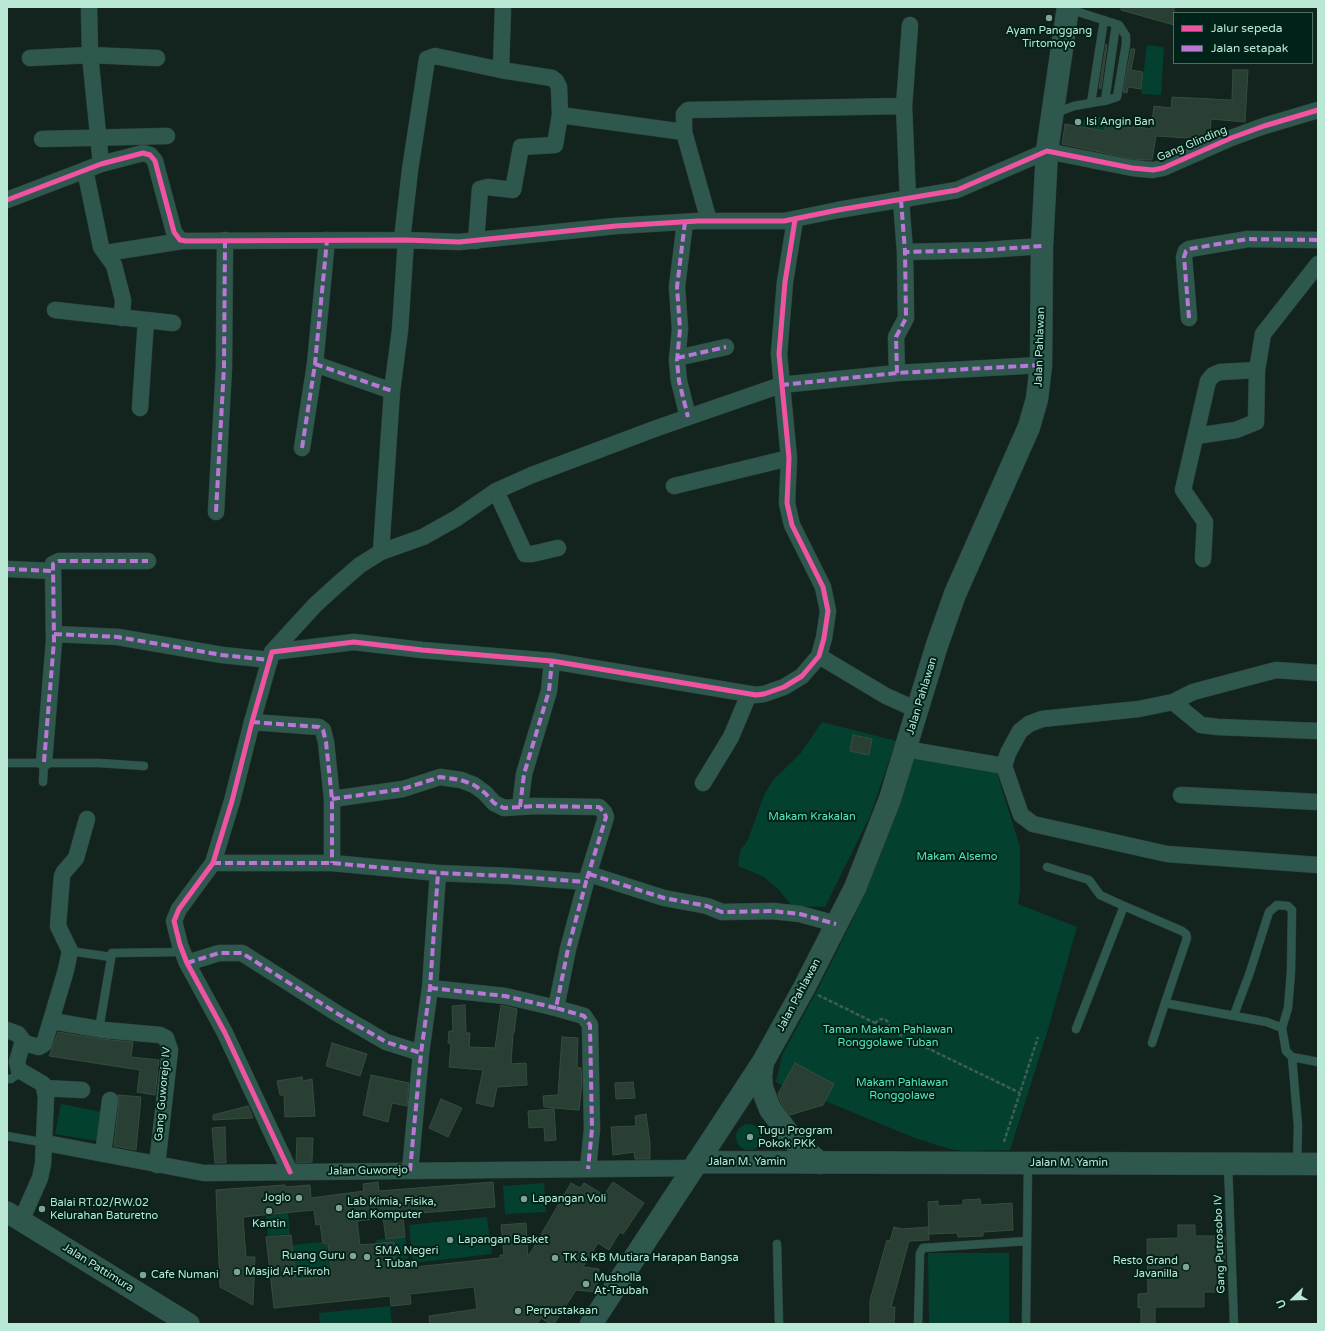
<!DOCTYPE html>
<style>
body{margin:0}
#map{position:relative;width:1325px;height:1331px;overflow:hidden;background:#13241f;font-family:"Varela Round",sans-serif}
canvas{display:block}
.frame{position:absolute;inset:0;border:8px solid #b9e8d5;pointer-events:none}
.legend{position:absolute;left:1173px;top:12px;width:140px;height:52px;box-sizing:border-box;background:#012218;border:1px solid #4b7164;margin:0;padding:5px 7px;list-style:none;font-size:12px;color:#b9e8d5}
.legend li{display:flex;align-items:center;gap:8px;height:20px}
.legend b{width:20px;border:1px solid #4b7164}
.north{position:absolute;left:1273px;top:1279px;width:40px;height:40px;-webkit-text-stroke:3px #012218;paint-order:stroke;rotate:247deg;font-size:11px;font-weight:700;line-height:16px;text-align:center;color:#b9e8d5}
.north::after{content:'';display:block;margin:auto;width:14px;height:18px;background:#b9e8d5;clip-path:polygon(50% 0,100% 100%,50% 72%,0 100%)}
</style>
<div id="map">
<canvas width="1325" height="1331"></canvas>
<div class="frame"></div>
<ul class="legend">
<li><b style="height:5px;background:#f153a3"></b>Jalur sepeda</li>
<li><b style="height:5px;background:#ba77d6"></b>Jalan setapak</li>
</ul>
<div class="north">U</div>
</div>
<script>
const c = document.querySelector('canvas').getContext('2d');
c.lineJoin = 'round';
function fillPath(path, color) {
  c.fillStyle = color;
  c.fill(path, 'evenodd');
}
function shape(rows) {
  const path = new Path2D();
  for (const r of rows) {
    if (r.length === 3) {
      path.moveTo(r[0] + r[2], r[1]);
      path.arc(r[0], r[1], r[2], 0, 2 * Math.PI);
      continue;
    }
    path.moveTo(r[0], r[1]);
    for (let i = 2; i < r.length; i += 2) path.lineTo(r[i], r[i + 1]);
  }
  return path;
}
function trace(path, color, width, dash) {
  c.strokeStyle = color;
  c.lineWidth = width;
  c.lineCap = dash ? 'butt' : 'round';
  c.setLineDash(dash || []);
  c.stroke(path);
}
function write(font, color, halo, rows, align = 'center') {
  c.font = font + ' "Varela Round",sans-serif';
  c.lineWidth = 4;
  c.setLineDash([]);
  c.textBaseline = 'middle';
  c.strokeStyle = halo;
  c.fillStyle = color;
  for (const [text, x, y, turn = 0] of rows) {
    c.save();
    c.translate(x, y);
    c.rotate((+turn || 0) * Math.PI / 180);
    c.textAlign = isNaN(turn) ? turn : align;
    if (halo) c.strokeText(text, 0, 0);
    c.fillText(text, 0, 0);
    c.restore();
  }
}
fillPath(shape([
 [1147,45,1164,47,1161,95,1141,94],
 [1093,117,1101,117,1104,120,1106,124,1105,131,1082,126,1083,120],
 [822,722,896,741,870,816,825,907,792,906,779,890,764,877,738,866,740,851,748,840,764,795,773,780,800,754],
 [912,758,996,770,1020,847,1020,891,1018,904,1077,927,1046,1036,1010,1150,966,1151,950,1149,915,1138,825,1101,822,1107,776,1082,782,1055,820,985,854,917,878,861,904,792],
 [61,1104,107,1113,102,1142,55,1134],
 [749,1137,13],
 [544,1183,546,1212,505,1214,503,1186],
 [288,1213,290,1234,268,1236,266,1216],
 [487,1217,492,1254,413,1263,409,1225],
 [405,1237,409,1266,379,1269,376,1240],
 [322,1242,322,1245,328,1245,331,1276,296,1279,292,1245],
 [928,1253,1009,1253,1009,1323,929,1324],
 [390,1306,392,1324,320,1324,319,1313]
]), '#03402f');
const building = shape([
 [1121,7,1174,7,1174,25,1121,10,1121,7],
 [1106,44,1107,45,1101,89,1099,88,1106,44],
 [1131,49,1135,49,1131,70,1143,72,1141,89,1128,87,1127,93,1123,92,1131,49],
 [1233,70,1248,70,1245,122,1211,119,1210,137,1206,139,1156,136,1152,160,1133,159,1062,144,1065,124,1105,131,1106,124,1133,128,1133,126,1151,129,1154,106,1171,108,1172,97,1232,100,1233,70],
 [853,735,872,739,869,755,850,751,853,735],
 [465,1005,466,1033,470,1033,469,1047,495,1048,501,1005,517,1009,514,1033,513,1033,511,1064,526,1063,527,1085,497,1087,493,1107,476,1103,483,1070,449,1067,451,1043,448,1043,449,1031,453,1031,452,1006,465,1005],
 [58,1032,102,1039,133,1042,131,1057,159,1060,155,1095,137,1092,140,1070,49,1056,58,1032],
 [562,1037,578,1038,577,1067,581,1068,582,1083,579,1110,544,1107,543,1096,558,1095,562,1037],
 [332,1043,367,1054,360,1076,326,1066,332,1043],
 [795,1063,834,1084,823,1105,790,1115,781,1103,778,1094,795,1063],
 [371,1075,409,1083,407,1106,392,1103,388,1122,363,1115,371,1075],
 [302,1077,303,1081,312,1079,315,1116,285,1117,284,1095,280,1095,277,1081,302,1077],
 [633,1082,635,1098,616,1099,615,1083,633,1082],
 [118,1095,141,1097,136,1150,114,1146,119,1101,118,1095],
 [441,1099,462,1108,448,1137,429,1128,441,1099],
 [248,1106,253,1118,213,1120,213,1115,248,1106],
 [554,1109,556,1140,545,1141,544,1127,529,1128,528,1111,554,1109],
 [646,1114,650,1142,650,1159,635,1159,634,1152,613,1155,611,1127,636,1126,635,1116,646,1114],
 [225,1127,226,1163,215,1163,212,1128,225,1127],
 [297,1138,313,1138,312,1162,296,1163,297,1138],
 [378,1182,379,1191,493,1182,495,1207,420,1213,420,1214,403,1216,405,1237,386,1239,383,1218,357,1221,360,1245,394,1242,396,1269,500,1258,500,1255,504,1255,501,1225,526,1223,528,1257,571,1183,580,1188,584,1183,604,1195,613,1182,644,1203,623,1234,620,1232,609,1250,598,1243,583,1267,599,1269,596,1292,576,1290,554,1324,550,1324,541,1318,537,1324,430,1324,429,1316,477,1309,474,1287,410,1294,411,1304,391,1306,390,1296,274,1308,266,1237,291,1235,296,1279,332,1276,328,1244,323,1244,320,1224,316,1225,314,1210,243,1217,246,1257,255,1257,253,1305,220,1287,216,1190,285,1185,285,1187,310,1185,311,1198,364,1191,363,1184,378,1182],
 [980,1199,981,1205,1012,1203,1013,1230,983,1232,983,1236,958,1237,957,1233,929,1234,928,1202,938,1201,938,1206,963,1205,963,1200,980,1199],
 [1178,1225,1195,1225,1195,1236,1225,1236,1225,1292,1204,1292,1204,1307,1155,1307,1155,1324,1141,1324,1141,1307,1138,1308,1138,1294,1148,1293,1147,1239,1178,1238,1178,1225],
 [894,1227,902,1229,928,1227,929,1240,909,1241,891,1307,895,1307,894,1324,870,1324,870,1300,887,1240,890,1241,894,1227]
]);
fillPath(building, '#2a3f34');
trace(building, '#374c40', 1);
const service = shape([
 [1105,101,1116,24],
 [1091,103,1104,20],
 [1055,113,1074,106,1108,100,1117,97,1126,44,1126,36,1119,25,1069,9],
 [7,763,99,763,144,766],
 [43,782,44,762],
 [1047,867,1089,880,1100,895,1124,906],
 [70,951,111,957],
 [1234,1015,1250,972,1269,912,1277,905,1288,906,1292,910,1291,972,1288,1008,1282,1028],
 [99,1029,112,953,182,952],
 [1076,1029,1124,906,1182,931,1186,934,1187,938,1165,1003,1267,1022,1282,1028,1286,1051,1292,1057,1318,1062],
 [1152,1043,1165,1003],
 [1292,1057,1298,1126,1297,1162],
 [7,1079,11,1079,20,1072],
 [7,1136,46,1143],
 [1228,1165,1234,1324],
 [777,1244,779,1324],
 [918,1324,920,1253,923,1248,1027,1241],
 [1026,1324,1028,1164]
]);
const minor = shape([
 [89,7,90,55,101,164],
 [503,7,501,70,552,78,556,81,559,87,560,115],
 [30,58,90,55,157,58],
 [42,139,167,136],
 [85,170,101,247,114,265,123,300,122,318],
 [908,199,904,106,910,25],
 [7,200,101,164,143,153,150,155,155,161,174,232,180,240,186,241,406,240,459,242,616,226,698,221,784,221,838,210,957,190,1047,151,1132,168,1153,170,1163,168,1231,138,1264,126,1318,110],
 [901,200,905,252],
 [709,221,684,132,684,114,688,110,904,106],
 [685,222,677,287,680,329,677,361,679,381,688,417],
 [402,240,410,170,427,59,435,56,501,70],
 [476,241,480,189,488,187,513,190,521,147,555,145,560,115,684,132],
 [106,253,182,241],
 [55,310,173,323],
 [1189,318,1184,257,1186,251,1189,249,1248,239,1318,240],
 [677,358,726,347],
 [315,364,392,391],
 [897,373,896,337,906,318,905,252,986,250,1042,246],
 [140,408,146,320],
 [1196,436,1236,430,1256,422,1257,370],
 [302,448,315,364,327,240],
 [674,486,789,458],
 [496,491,525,554,532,554,558,548],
 [216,512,224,367,225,240],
 [381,552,392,391,400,330,406,240],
 [1203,559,1205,522,1183,490,1208,381,1213,375,1220,372,1257,370,1263,334,1318,264],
 [7,569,53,571],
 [54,634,118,637,222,655,270,660],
 [272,652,315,605,337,585,360,565,381,552,423,537,457,518,496,491,532,475,657,428,781,385,897,373,1041,365],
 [819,656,886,696,917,710],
 [1173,702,1193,692,1276,670,1318,673],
 [252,722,319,727,323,730,326,742,332,799,332,863],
 [1318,731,1218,727,1201,725,1173,702,1139,709,1042,719,1029,724,1020,731,1008,753,1004,766,1021,815,1033,824,1167,854,1318,865],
 [906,749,1004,766],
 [44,762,54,641,53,564,59,561,148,561],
 [703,783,731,737,749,694],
 [1181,795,1318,802],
 [332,799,403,789,440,777,461,780,474,785,485,793,494,803,504,808,535,806,599,807,604,812,606,817,586,882],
 [520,807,524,774,549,691,552,661],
 [213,863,332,863,438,873,509,876,586,882,568,949,556,1008,584,1016,590,1025,592,1129,588,1169],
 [589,874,664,898,707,906,722,912,773,911,800,914,836,924],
 [187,963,219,953,242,953,338,1014,386,1042,421,1053],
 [430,988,505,996,556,1008],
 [52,1021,104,1030,160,1035,166,1038,170,1050,157,1165],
 [7,1030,18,1034,23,1041,17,1062,19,1070,43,1084,46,1096,43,1164,40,1178,21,1221],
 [24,1043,39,1047,44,1044,66,970,70,951,58,926,62,876,64,872,76,858,87,819],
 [45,1088,82,1090],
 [46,1143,204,1173,694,1168],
 [103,1154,110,1100],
 [410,1171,421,1053,430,988,438,873],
 [290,1172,225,1033,187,963,180,945,174,921,179,909,213,863,232,801,252,722,272,652,354,642,422,650,552,661,756,695,764,694,784,687,802,676,819,656,824,638,828,611,823,587,792,525,787,503,789,458,779,354,785,282,795,220]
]);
const tertiary = shape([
 [7,1212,189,1324]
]);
const secondary = shape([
 [763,1062,761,1076,762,1088,770,1109,794,1141,820,1163],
 [697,1162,1318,1164],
 [591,1324,763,1062,804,988,855,888,890,799,937,645,955,594,1029,427,1037,399,1041,365,1042,246,1047,151,1068,7]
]);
trace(service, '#30423b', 9);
trace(minor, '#30423b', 17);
trace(tertiary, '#30423b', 22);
trace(secondary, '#30423b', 23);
trace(shape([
 [818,995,875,1023],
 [882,1026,7],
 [888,1029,1020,1093],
 [1004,1142,1038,1037]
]), '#3f5d55', 2.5, [4, 2]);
trace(service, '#2e584d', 8);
trace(minor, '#2e584d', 16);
trace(tertiary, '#2e584d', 21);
trace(secondary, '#2e584d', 22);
trace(shape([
 [901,200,905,252],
 [685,222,677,287,680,329,677,361,679,381,688,417],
 [1189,318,1184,257,1186,251,1189,249,1248,239,1318,240],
 [677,358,726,347],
 [315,364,392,391],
 [897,373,896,337,906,318,905,252,986,250,1042,246],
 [781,385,897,373,1041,365],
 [302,448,315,364,327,240],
 [216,512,224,367,225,240],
 [7,569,53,571],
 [54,634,118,637,222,655,270,660],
 [252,722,319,727,323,730,326,742,332,799,332,863],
 [44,762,54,641,53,564,59,561,148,561],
 [332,799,403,789,440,777,461,780,474,785,485,793,494,803,504,808,535,806,599,807,604,812,606,817,586,882],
 [520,807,524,774,549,691,552,661],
 [213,863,332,863,438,873,509,876,586,882,568,949,556,1008,584,1016,590,1025,592,1129,588,1169],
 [589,874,664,898,707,906,722,912,773,911,800,914,836,924],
 [187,963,219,953,242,953,338,1014,386,1042,421,1053],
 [430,988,505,996,556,1008],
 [410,1171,421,1053,430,988,438,873]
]), '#ba77d6', 4, [8, 4]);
trace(shape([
 [7,200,101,164,143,153,150,155,155,161,174,232,180,240,186,241,406,240,459,242,616,226,698,221,784,221,838,210,957,190,1047,151,1132,168,1153,170,1163,168,1231,138,1264,126,1318,110],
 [290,1172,225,1033,187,963,180,945,174,921,179,909,213,863,232,801,252,722,272,652,354,642,422,650,552,661,756,695,764,694,784,687,802,676,819,656,824,638,828,611,823,587,792,525,787,503,789,458,779,354,785,282,795,220]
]), '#f153a3', 5);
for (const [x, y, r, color] of [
 [1049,18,4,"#7fa395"],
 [1078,122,4,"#7fa395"],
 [750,1137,4,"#7fa395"],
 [299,1198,4,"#7fa395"],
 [524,1199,4,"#7fa395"],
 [339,1208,4,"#7fa395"],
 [42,1209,4,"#7fa395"],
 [269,1211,4,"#7fa395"],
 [450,1240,4,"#7fa395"],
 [353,1256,4,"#7fa395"],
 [367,1257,4,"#7fa395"],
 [555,1258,4,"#7fa395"],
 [1186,1267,4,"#7fa395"],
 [237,1272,4,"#7fa395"],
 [143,1275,4,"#7fa395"],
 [586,1284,4,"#7fa395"],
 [518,1311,4,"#7fa395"]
]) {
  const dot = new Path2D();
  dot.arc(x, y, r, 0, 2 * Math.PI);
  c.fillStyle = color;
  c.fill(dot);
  trace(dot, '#012218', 1.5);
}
write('11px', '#b9e8d5', '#012218', [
 ["Ayam Panggang",1049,31,"center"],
 ["Tirtomoyo",1049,44,"center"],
 ["Isi Angin Ban",1086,122],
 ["Tugu Program",758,1131],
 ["Pokok PKK",758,1144],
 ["Joglo",291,1198,"right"],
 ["Lapangan Voli",532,1199],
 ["Lab Kimia, Fisika,",347,1202],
 ["dan Komputer",347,1215],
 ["Balai RT.02/RW.02",50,1203],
 ["Kelurahan Baturetno",50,1216],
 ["Kantin",269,1224,"center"],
 ["Lapangan Basket",458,1240],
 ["SMA Negeri",375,1251],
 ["1 Tuban",375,1264],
 ["Ruang Guru",345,1256,"right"],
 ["TK & KB Mutiara Harapan Bangsa",563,1258],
 ["Resto Grand",1178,1261,"right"],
 ["Javanilla",1178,1274,"right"],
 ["Masjid Al-Fikroh",245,1272],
 ["Cafe Numani",151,1275],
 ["Musholla",594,1278],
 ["At-Taubah",594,1291],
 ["Perpustakaan",526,1311]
], 'left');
write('11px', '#b9e8d5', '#012218', [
 ["Gang Glinding",1192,144,-23],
 ["Jalan Pahlawan",1040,347,-88],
 ["Jalan Pahlawan",922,696,-73],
 ["Jalan Pahlawan",799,995,-62],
 ["Gang Guworejo IV",163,1094,-85],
 ["Jalan M. Yamin",747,1162],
 ["Jalan M. Yamin",1069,1163],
 ["Jalan Guworejo",368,1171,-1],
 ["Gang Putrosobo IV",1220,1244,-92],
 ["Jalan Pattimura",98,1268,32]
]);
write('11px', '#53e9bb', '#012218', [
 ["Makam Krakalan",812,817],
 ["Makam Alsemo",957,857],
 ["Taman Makam Pahlawan",888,1030],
 ["Ronggolawe Tuban",888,1043],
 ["Makam Pahlawan",902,1083],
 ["Ronggolawe",902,1096]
]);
</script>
